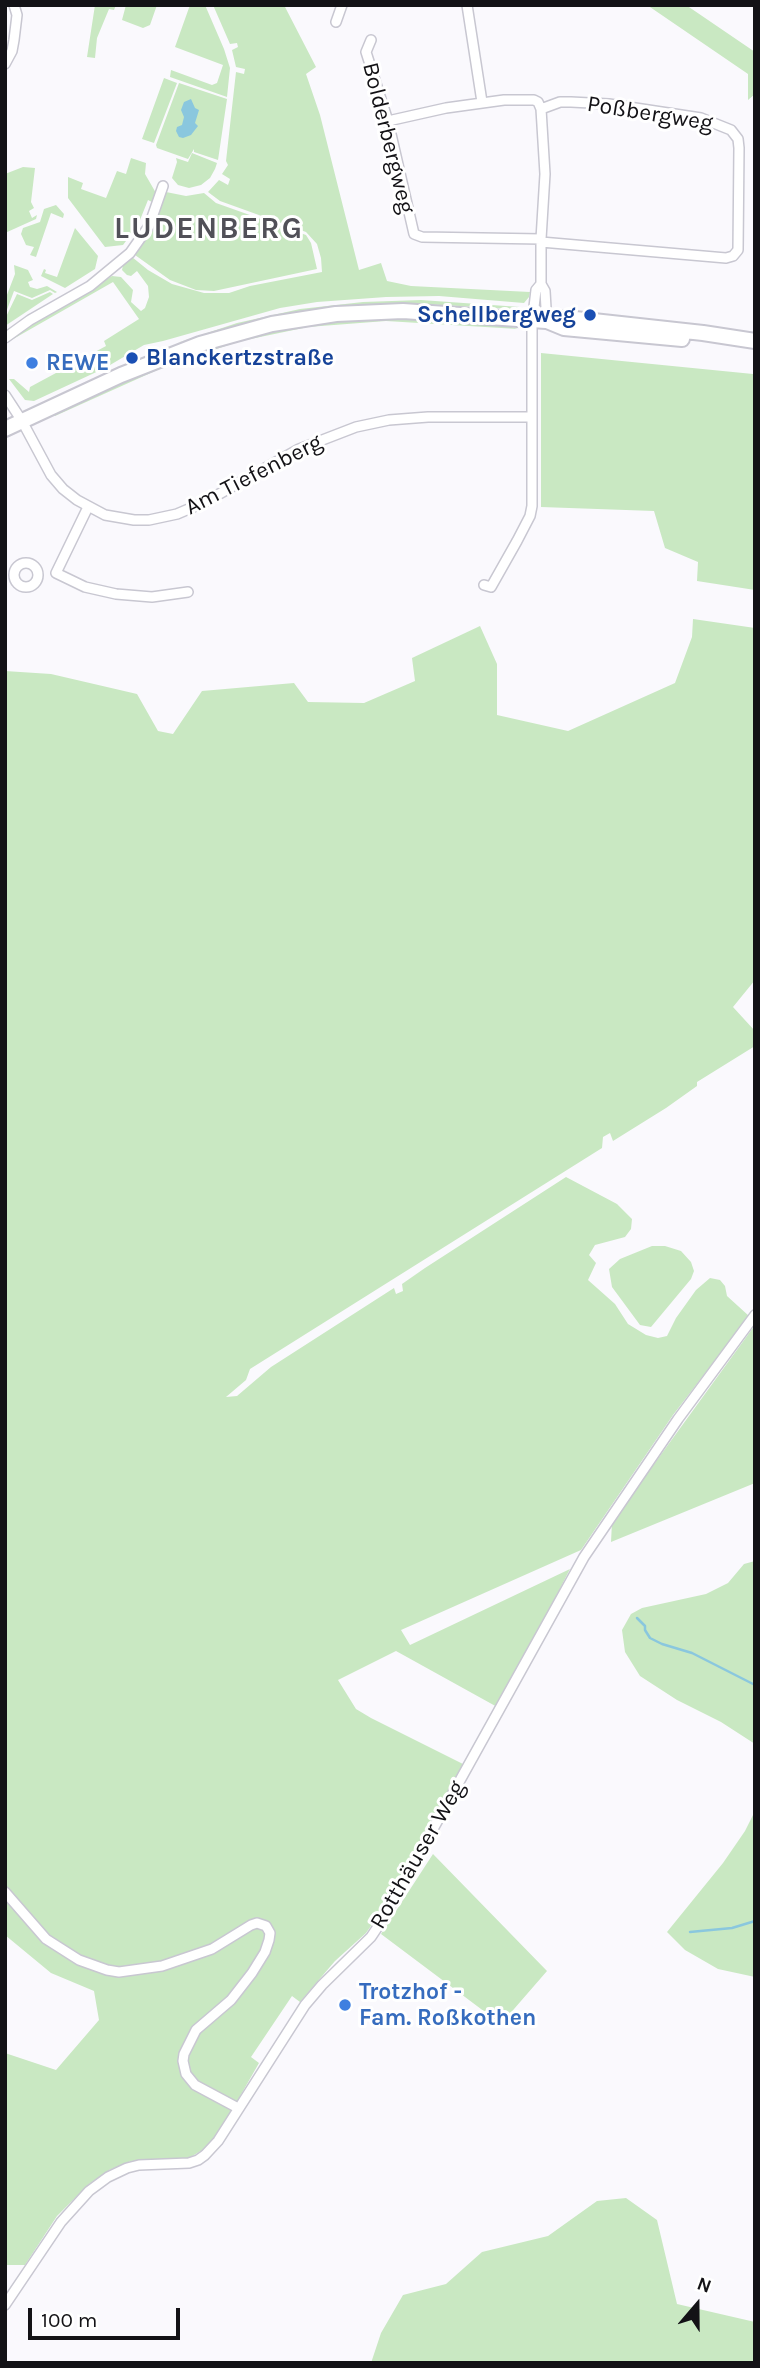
<!DOCTYPE html>
<meta charset="utf-8">
<style>
body{margin:0}
#map{position:relative;width:760px;height:2368px;overflow:hidden;background:#faf9fd;font-family:Karla,sans-serif}
canvas{display:block}
.frame{position:absolute;inset:0;border:7px solid #131216;pointer-events:none}
.north{position:absolute;left:662px;top:2270px;width:70px;height:70px;-webkit-text-stroke:5px #fff;paint-order:stroke;rotate:20deg;font-size:19px;font-weight:700;line-height:28px;text-align:center;color:#131216}
.north::after{content:'';display:block;margin:auto;width:24px;height:32px;background:#131216;clip-path:polygon(50% 0,100% 100%,50% 72%,0 100%)}
.scale{position:absolute;left:28px;top:2308px;width:152px;height:32px;box-sizing:border-box;border:4px solid #131216;border-top:0;padding-left:9px;font-size:21px;line-height:24px;white-space:nowrap;color:#131216;-webkit-text-stroke:5px #fff;paint-order:stroke}
</style>
<div id="map">
<canvas width="760" height="2368"></canvas>
<div class="frame"></div>
<div class="north">N</div>
<div class="scale">100 m</div>
</div>
<script>
const c = document.querySelector('canvas').getContext('2d');
c.lineJoin = 'round';
function fillPath(path, color) {
  c.fillStyle = color;
  c.fill(path, 'evenodd');
}
function shape(rows) {
  const path = new Path2D();
  for (const r of rows) {
    if (r.length === 3) {
      path.moveTo(r[0] + r[2], r[1]);
      path.arc(r[0], r[1], r[2], 0, 2 * Math.PI);
      continue;
    }
    path.moveTo(r[0], r[1]);
    for (let i = 2; i < r.length; i += 2) path.lineTo(r[i], r[i + 1]);
  }
  return path;
}
function trace(path, color, width, dash) {
  c.strokeStyle = color;
  c.lineWidth = width;
  c.lineCap = dash ? 'butt' : 'round';
  c.setLineDash(dash || []);
  c.stroke(path);
}
function write(font, color, halo, rows, align = 'center') {
  c.font = font + ' Karla,sans-serif';
  c.lineWidth = 6;
  c.setLineDash([]);
  c.textBaseline = 'middle';
  c.strokeStyle = halo;
  c.fillStyle = color;
  for (const [text, x, y, turn = 0] of rows) {
    c.save();
    c.translate(x, y);
    c.rotate((+turn || 0) * Math.PI / 180);
    c.textAlign = isNaN(turn) ? turn : align;
    if (halo) c.strokeText(text, 0, 0);
    c.fillText(text, 0, 0);
    c.restore();
  }
}
fillPath(shape([
 [95,5,116,5,114,10,109,9,97,38,95,58,87,57],
 [126,5,157,5,150,25,143,28,122,20],
 [190,5,205,5,224,49,230,68,227,97,170,77,171,70,212,85,217,83,223,65,175,47],
 [213,5,284,5,316,67,306,74,320,115,359,270,381,263,387,281,411,286,530,292,529,297,524,303,439,296,386,297,317,302,280,308,163,341,144,345,105,368,34,401,25,400,9,379,14,379,29,392,30,387,106,346,104,341,139,319,113,282,8,342,37,321,112,276,121,277,133,290,131,302,141,311,145,308,149,297,148,286,137,271,131,276,127,275,122,270,123,265,132,257,148,270,172,284,204,293,229,293,250,286,322,272,321,258,317,244,306,232,220,201,208,192,219,180,228,185,230,179,222,174,228,165,226,161,236,72,244,74,245,69,236,67,232,50,238,47,237,43,230,44],
 [647,5,686,5,755,52,755,94,748,100,748,74],
 [164,78,177,83,154,143,142,139],
 [179,83,227,99,218,160,194,152,194,149,188,159,157,148,156,145],
 [192,153,217,163,215,169,210,178,201,185,189,188,178,185,172,178,177,162,176,158,188,162],
 [131,158,146,163,145,174,156,193,154,203,148,200,138,225,123,245,105,247,68,198,68,177,83,183,81,189,106,198,117,171,126,174],
 [23,167,35,168,31,202,34,208,29,211,32,218,37,215,36,219,5,233,5,174],
 [166,192,186,196,204,193,216,203,306,235,311,243,317,269,214,291,196,290,170,280,135,255,150,233],
 [56,205,64,214,63,218,51,213,36,257,30,255,34,247,26,245,21,234,23,228,40,222,44,209],
 [75,228,98,256,95,269,65,288,41,276,44,269,46,270,45,273,57,277],
 [14,265,28,270,33,280,28,282,30,287,37,289,47,286,57,292,55,293,50,290,32,298,14,291,5,315,5,300,15,274],
 [50,292,53,294,5,326,5,319,17,294,32,300],
 [421,300,520,307,513,309,406,303,362,305,269,318,177,343,237,323,300,309,363,302],
 [385,318,469,322,508,326,518,329,386,321,308,327,241,341,198,355,164,367,55,416,54,413,181,357,271,330,347,319],
 [541,353,753,374,755,590,697,581,698,562,665,548,654,511,541,507],
 [693,619,755,628,755,980,733,1007,755,1031,755,1046,697,1082,697,1086,666,1108,613,1141,610,1133,603,1137,602,1148,250,1369,246,1380,226,1397,237,1396,271,1367,394,1288,396,1294,403,1291,402,1284,425,1268,566,1177,617,1204,632,1219,631,1229,625,1237,595,1245,589,1255,596,1263,588,1280,615,1304,628,1324,646,1335,658,1338,667,1336,676,1318,696,1290,710,1278,720,1280,725,1286,727,1296,749,1316,673,1415,581,1550,401,1630,410,1645,570,1569,499,1708,396,1651,338,1680,356,1709,371,1718,465,1765,387,1903,366,1933,335,1961,300,2002,292,1996,251,2057,259,2063,219,2133,209,2146,189,2158,131,2161,109,2170,89,2184,57,2216,25,2265,5,2265,5,2053,56,2070,99,2020,94,1991,51,1973,5,1935,5,671,51,674,137,694,158,731,173,734,202,691,294,683,308,702,364,703,415,681,412,658,480,626,497,664,497,715,568,731,675,683,692,637],
 [652,1246,665,1246,681,1251,691,1262,694,1271,691,1279,651,1327,640,1325,612,1287,609,1269,620,1259],
 [755,1325,755,1483,611,1542,612,1522],
 [755,1561,755,1744,721,1722,677,1700,640,1676,625,1652,622,1630,631,1614,642,1608,706,1594,728,1583,744,1564],
 [755,1811,755,1977,718,1969,685,1950,667,1932,723,1863,745,1831],
 [433,1854,547,1971,501,2024,381,1934],
 [626,2198,657,2220,677,2304,755,2322,755,2363,371,2363,381,2333,403,2295,446,2284,482,2252,548,2236,597,2201]
]), '#c9e8c2');
fillPath(shape([
 [191,99,195,108,199,110,195,123,198,126,191,135,183,138,179,137,176,131,177,127,182,125,184,117,181,110,184,102]
]), '#8ac7de');
trace(shape([
 [637,1618,645,1626,645,1630,650,1638,662,1644,692,1653,755,1685],
 [690,1932,732,1928,755,1921]
]), '#8ac7de', 2.5);
const street = shape([
 [467,5,482,102],
 [336,22,342,5],
 [371,40,366,52,388,121,414,234,422,237,541,239],
 [5,64,12,51,14,40,17,15,14,5],
 [541,109,560,102,571,102,609,104,701,118,731,130,738,139,739,148,738,250,733,256,726,258,541,242],
 [388,121,446,108,504,100,534,100,538,102,541,109],
 [541,315,534,307,536,290,541,284],
 [540,320,541,315,546,308,545,291,541,284,541,239,545,174,541,109],
 [5,338,30,320,90,286,130,253,149,226,163,186],
 [5,395,22,421,51,475,63,489,77,500,105,515,134,520,149,520,177,514,205,502,299,449,356,427,389,420,428,417,532,417],
 [88,507,56,573,85,587,116,594,152,597,188,592],
 [26,575,12],
 [484,585,491,587,517,541,530,516,532,506,532,319],
 [5,1892,46,1939,79,1960,107,1970,119,1972,162,1966,212,1949,251,1925,257,1923,266,1926,270,1933,269,1940,265,1952,252,1973,231,2000,196,2030,184,2054,183,2061,186,2074,195,2085,238,2108],
 [5,2305,61,2222,89,2191,108,2177,127,2168,139,2165,189,2163,198,2160,205,2155,218,2141,305,2005,322,1985,371,1937,383,1919,584,1557,678,1419,755,1315]
]);
const primary = shape([
 [547,321,564,328,682,339],
 [5,429,121,375,200,344,272,324,336,314,403,311,546,321,566,318,703,333,755,341]
]);
trace(street, '#c8c7d1', 12);
trace(primary, '#c8c7d1', 18);
trace(street, '#fff', 9);
trace(primary, '#fff', 14);
for (const [x, y, r, color] of [
 [590,315,7,"#1a4fb4"],
 [132,358,7,"#1a4fb4"],
 [32,363,7,"#3f7fe0"],
 [345,2005,7,"#3f7fe0"]
]) {
  const dot = new Path2D();
  dot.arc(x, y, r, 0, 2 * Math.PI);
  c.fillStyle = color;
  c.fill(dot);
  trace(dot, '#fff', 2.5);
}
write('23px', '#131216', '#fff', [
 ["Poßbergweg",650,114,9],
 ["Bolderbergweg",388,138,76],
 ["Am Tiefenberg",254,475,-27],
 ["Rotthäuser Weg",418,1855,-60]
]);
write('bold 23px', '#164399', '#fff', [
 ["Schellbergweg",576,315],
 ["Blanckertzstraße",146,358,"left"]
], 'right');
write('bold 23px', '#366cbe', '#fff', [
 ["REWE",46,363],
 ["Trotzhof -",359,1992],
 ["Fam. Roßkothen",359,2018]
], 'left');
c.letterSpacing = '2px';
write('bold 30px', '#515058', '#fff', [
 ["LUDENBERG",209,229]
]);
c.letterSpacing = '0px';
</script>
